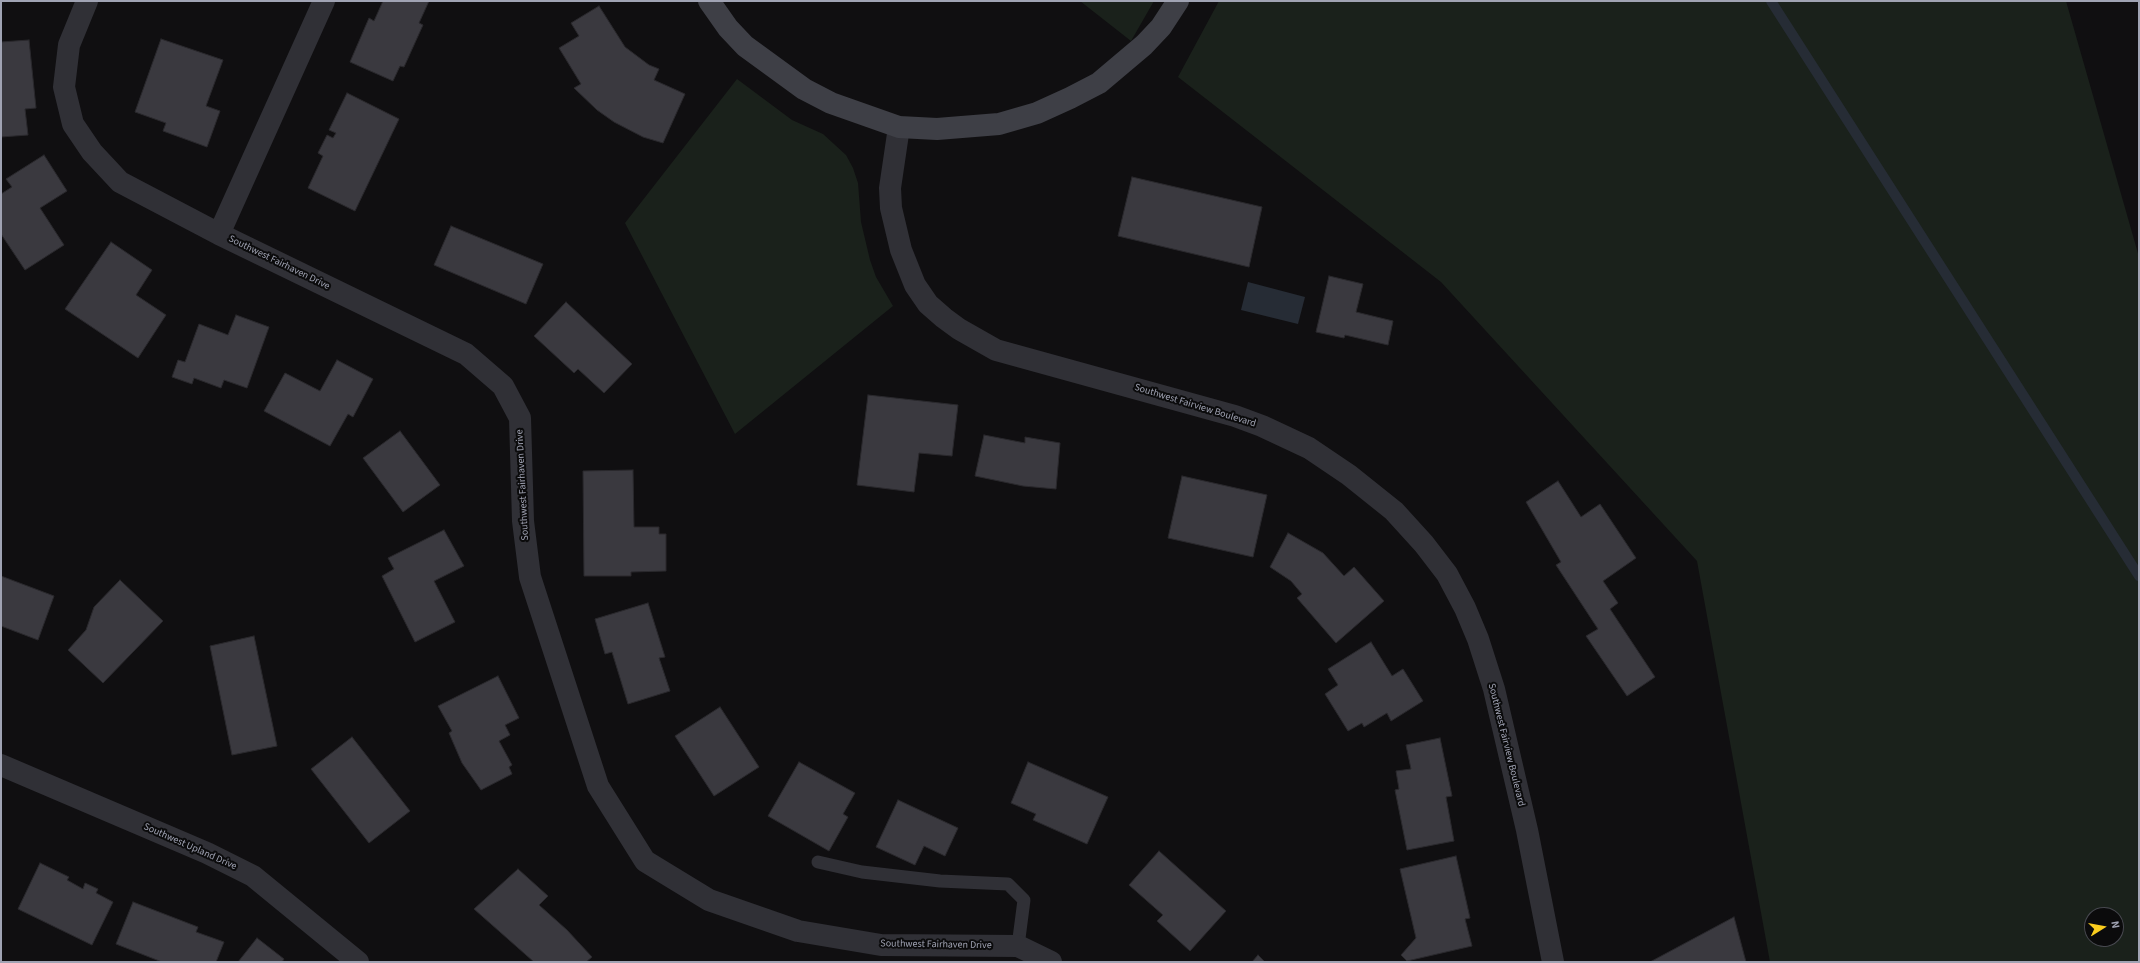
<!DOCTYPE html>
<style>
body{margin:0}
#map{position:relative;width:2140px;height:963px;overflow:hidden;background:#100f11;font-family:"Source Sans 3",sans-serif}
canvas{display:block}
.frame{position:absolute;inset:0;border:2px solid #a0a3b3;pointer-events:none}
.north{position:absolute;left:2084px;top:907px;width:40px;height:40px;box-sizing:border-box;background:#0b0b0c;border:1px solid #47484f;border-radius:50%;rotate:79deg;font-size:11px;font-weight:700;line-height:16px;text-align:center;color:#a0a3b3}
.north::after{content:'';display:block;margin:auto;width:14px;height:18px;background:#facd1e;clip-path:polygon(50% 0,100% 100%,50% 72%,0 100%)}
</style>
<div id="map">
<canvas width="2140" height="963"></canvas>
<div class="frame"></div>
<div class="north">N</div>
</div>
<script>
const c = document.querySelector('canvas').getContext('2d');
c.lineJoin = 'round';
function fillPath(path, color) {
  c.fillStyle = color;
  c.fill(path, 'evenodd');
}
function shape(rows) {
  const path = new Path2D();
  for (const r of rows) {
    path.moveTo(r[0], r[1]);
    for (let i = 2; i < r.length; i += 2) path.lineTo(r[i], r[i + 1]);
  }
  return path;
}
function trace(path, color, width, dash) {
  c.strokeStyle = color;
  c.lineWidth = width;
  c.lineCap = dash ? 'butt' : 'round';
  c.setLineDash(dash || []);
  c.stroke(path);
}
function write(font, color, halo, rows, align = 'center') {
  c.font = font + ' "Source Sans 3",sans-serif';
  c.lineWidth = 4;
  c.setLineDash([]);
  c.textBaseline = 'middle';
  c.strokeStyle = halo;
  c.fillStyle = color;
  for (const [text, x, y, turn = 0] of rows) {
    c.save();
    c.translate(x, y);
    c.rotate((+turn || 0) * Math.PI / 180);
    c.textAlign = isNaN(turn) ? turn : align;
    if (halo) c.strokeText(text, 0, 0);
    c.fillText(text, 0, 0);
    c.restore();
  }
}
fillPath(shape([
 [1080,1,1154,1,1131,41],
 [1219,1,2066,1,2139,257,2139,962,1770,962,1697,561,1441,282,1178,77],
 [2092,915,2116,915,2116,939,2092,939],
 [737,79,792,120,823,134,846,155,853,168,858,183,861,222,870,260,876,277,893,306,735,434,625,223]
]), '#1a211b');
fillPath(shape([
 [1248,282,1305,297,1298,324,1241,310]
]), '#262c35');
trace(shape([
 [1771,1,2139,576]
]), '#262c35', 10);
const building = shape([
 [383,1,429,1,419,23,423,25,404,67,400,66,393,81,350,62,369,18,374,21,383,1],
 [599,6,625,47,649,65,659,69,654,80,685,94,663,143,643,137,614,122,597,110,574,88,581,84,559,48,579,36,571,23,599,6],
 [161,39,223,60,206,106,220,111,207,147,163,131,166,123,135,112,161,39],
 [29,40,36,108,25,109,28,135,1,137,1,42,29,40],
 [347,93,399,119,355,211,308,188,323,156,318,153,327,135,333,138,336,133,329,130,347,93],
 [44,155,67,191,40,208,64,245,25,270,1,234,1,194,12,187,6,179,44,155],
 [1132,177,1262,207,1249,267,1118,236,1132,177],
 [451,226,543,264,526,304,434,265,451,226],
 [111,242,152,270,136,295,166,315,138,358,65,309,111,242],
 [1329,276,1363,284,1356,312,1393,321,1388,345,1345,335,1344,338,1316,332,1329,276],
 [566,302,632,364,604,393,578,369,574,373,534,336,566,302],
 [236,315,269,327,247,388,224,380,221,388,194,378,192,384,172,377,178,360,185,362,199,324,228,335,236,315],
 [337,360,373,379,353,417,348,414,330,446,264,411,285,373,320,391,337,360],
 [868,395,958,405,952,456,919,453,914,492,857,485,868,395],
 [400,431,440,485,403,512,363,458,400,431],
 [984,435,1025,443,1025,437,1060,443,1056,489,1023,486,975,476,984,435],
 [633,470,634,527,659,527,659,534,666,534,666,571,631,572,631,576,584,576,583,471,633,470],
 [1182,476,1267,495,1253,557,1168,538,1182,476],
 [1558,481,1581,517,1600,504,1636,558,1603,581,1618,603,1610,609,1655,677,1627,696,1586,636,1598,629,1556,565,1561,562,1526,502,1558,481],
 [444,530,464,566,434,581,455,622,415,642,382,576,394,569,388,558,444,530],
 [1288,533,1323,553,1344,576,1354,567,1384,601,1336,643,1297,598,1302,594,1291,581,1270,567,1288,533],
 [1,576,54,596,38,640,1,626,1,576],
 [120,580,163,621,103,683,68,650,86,630,94,607,120,580],
 [648,603,665,657,659,658,670,691,628,704,612,652,605,654,595,619,648,603],
 [254,636,277,746,232,755,210,646,254,636],
 [1371,642,1392,676,1403,669,1423,701,1391,721,1387,713,1364,727,1362,723,1348,731,1325,694,1338,685,1328,669,1371,642],
 [498,676,519,718,505,725,510,735,499,741,512,765,509,767,512,774,481,790,462,763,449,733,452,731,438,706,498,676],
 [720,707,759,767,714,796,675,736,720,707],
 [352,737,410,811,369,843,311,769,352,737],
 [1440,738,1452,796,1446,797,1454,841,1407,850,1395,790,1399,789,1396,771,1411,769,1406,745,1440,738],
 [799,762,855,793,843,814,848,817,829,851,768,816,799,762],
 [1028,762,1108,797,1087,844,1033,820,1036,814,1011,803,1028,762],
 [898,800,958,828,945,856,924,846,915,865,876,847,898,800],
 [1159,851,1226,911,1190,951,1157,921,1163,915,1129,885,1159,851],
 [1456,856,1470,918,1465,919,1472,946,1407,961,1401,955,1416,938,1400,869,1456,856],
 [40,863,69,877,67,880,83,889,85,883,98,889,96,893,113,902,92,945,18,909,40,863],
 [518,869,548,896,539,905,567,930,592,957,586,962,534,962,474,909,518,869],
 [133,902,198,927,196,932,224,942,216,962,162,962,116,944,133,902],
 [1734,917,1746,962,1650,962,1734,917],
 [257,938,284,959,282,962,238,962,257,938],
 [1258,955,1265,962,1252,962,1258,955]
]);
fillPath(building, '#3a393f');
trace(building, '#2a292d', 1);
trace(shape([
 [818,862,862,872,940,881,1008,884,1024,900,1018,946]
]), '#303036', 13);
trace(shape([
 [87,1,69,45,64,87,73,124,92,152,120,182,219,234,466,354,503,386,520,418,523,521,530,577,598,786,645,861,709,900,798,931,881,945,1018,946,1051,962],
 [219,234,324,1],
 [1,765,207,853,253,876,358,962]
]), '#303036', 22);
trace(shape([
 [899,127,890,188,891,208,901,250,915,285,928,304,944,318,959,329,996,350,1235,416,1262,426,1309,448,1349,475,1394,511,1424,544,1447,574,1465,608,1478,639,1494,689,1527,830,1553,962]
]), '#303036', 22);
trace(shape([
 [709,1,728,28,745,46,804,89,831,103,899,127,937,129,999,124,1037,113,1070,98,1099,83,1144,45,1161,27,1178,1]
]), '#3e3f46', 22);
write('10px', '#a0a3b3', '#0b0b0c', [
 ["Southwest Fairhaven Drive",279,263,26],
 ["Southwest Fairview Boulevard",1195,406,17],
 ["Southwest Fairhaven Drive",523,485,-93],
 ["Southwest Fairview Boulevard",1506,745,76],
 ["Southwest Upland Drive",190,847,24],
 ["Southwest Fairhaven Drive",936,945,1]
]);
</script>
